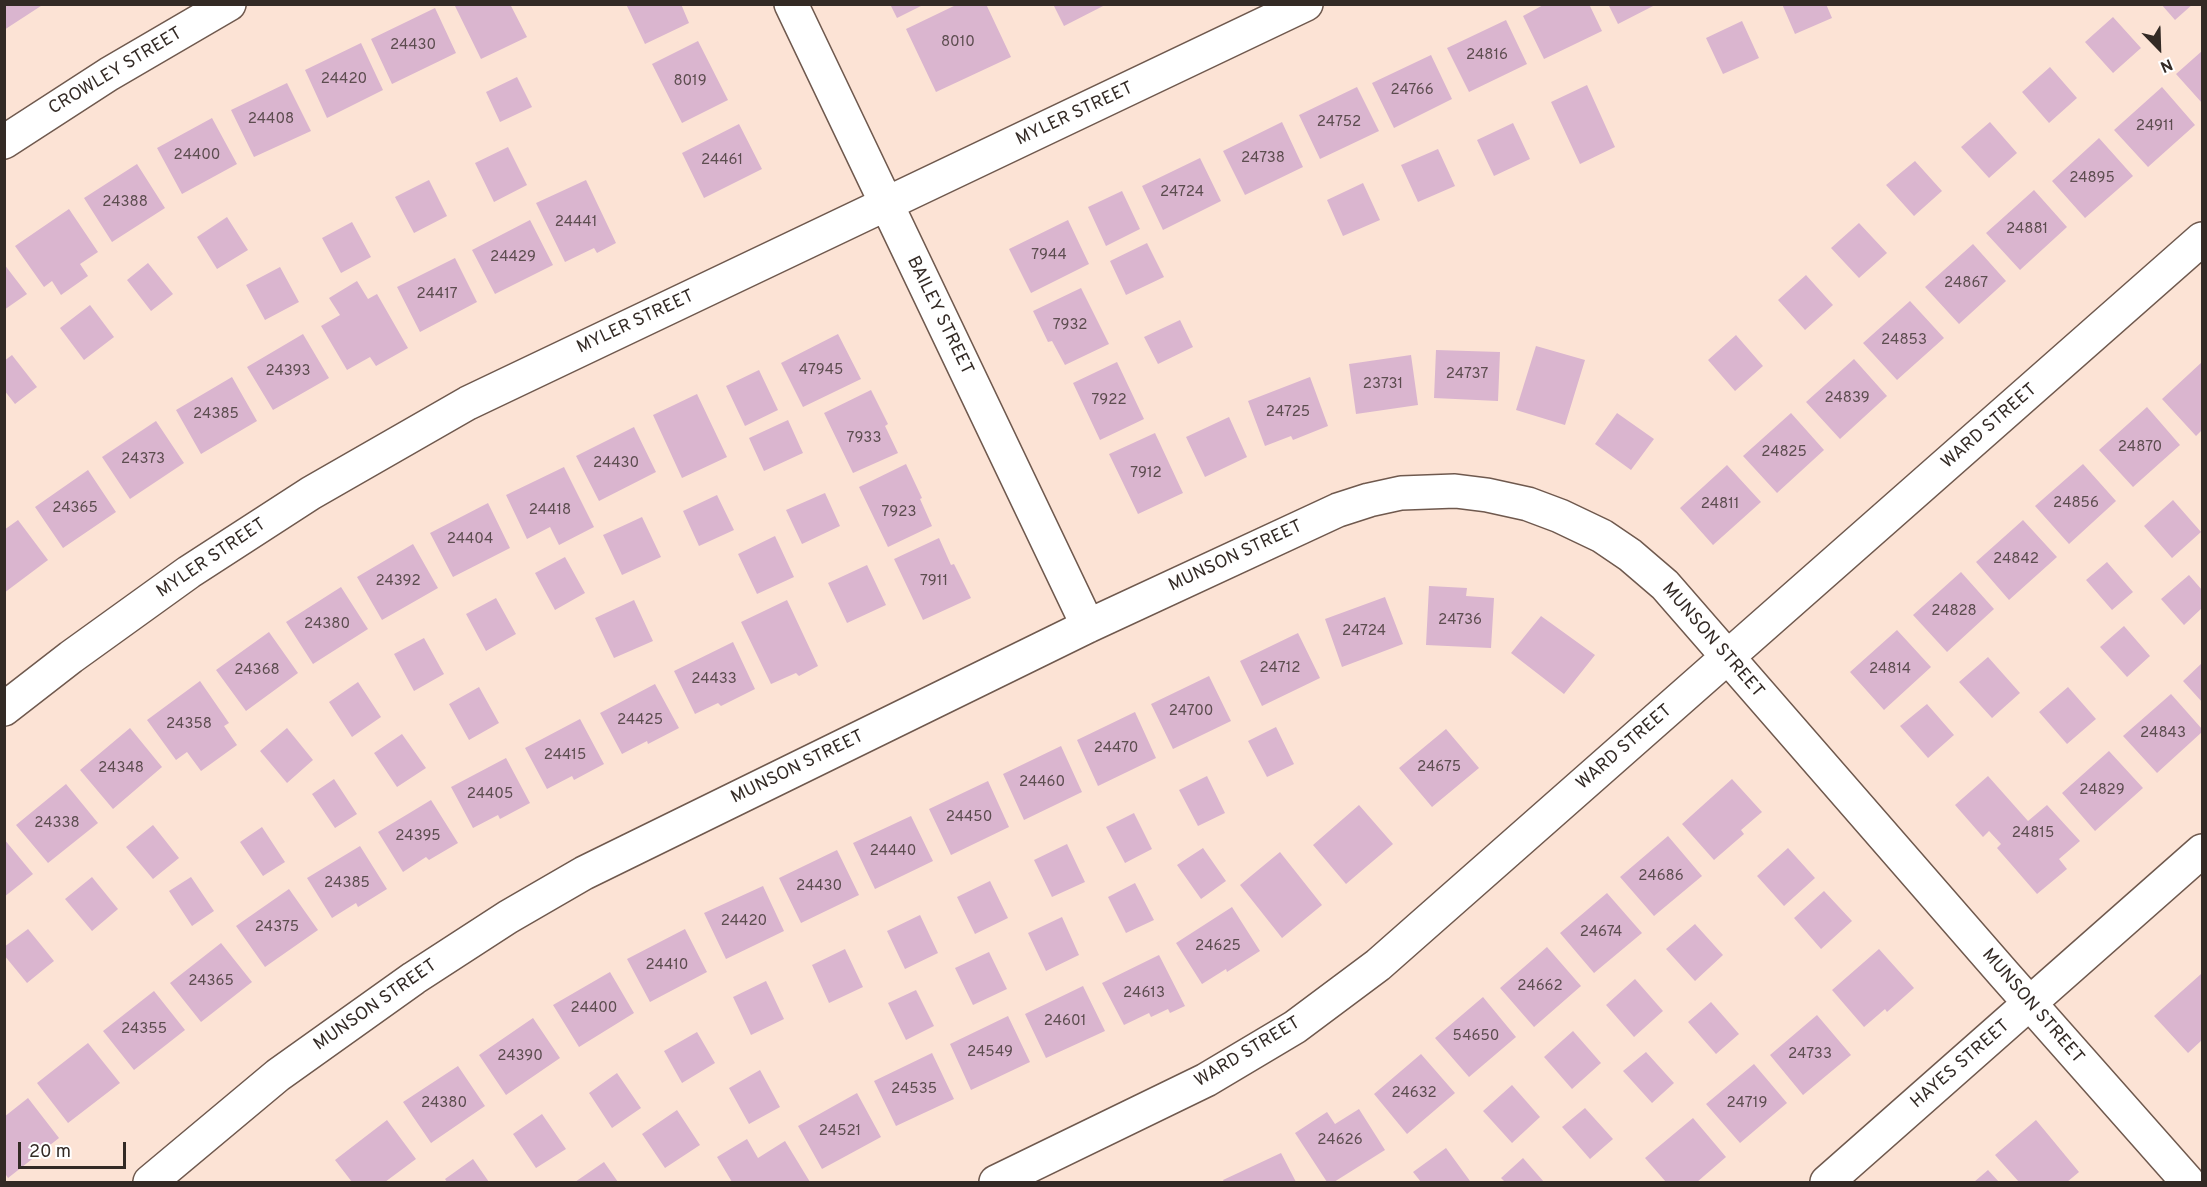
<!DOCTYPE html>
<style>
body{margin:0}
#map{position:relative;width:2207px;height:1187px;overflow:hidden;background:#fce3d5;font-family:Overpass,sans-serif}
canvas{display:block}
.frame{position:absolute;inset:0;border:6px solid #332a25;pointer-events:none}
.north{position:absolute;left:2129px;top:18px;width:60px;height:60px;-webkit-text-stroke:4px #fff;paint-order:stroke;rotate:157deg;font-size:16px;font-weight:700;line-height:24px;text-align:center;color:#332a25}
.north::after{content:'';display:block;margin:auto;width:21px;height:27px;background:#332a25;clip-path:polygon(50% 0,100% 100%,50% 72%,0 100%)}
.scale{position:absolute;left:18px;top:1142px;width:108px;height:27px;box-sizing:border-box;border:3px solid #332a25;border-top:0;padding-left:8px;font-size:18px;line-height:21px;white-space:nowrap;color:#332a25;-webkit-text-stroke:4px #fff;paint-order:stroke}
</style>
<div id="map">
<canvas width="2207" height="1187"></canvas>
<div class="frame"></div>
<div class="north">N</div>
<div class="scale">20 m</div>
</div>
<script>
const c = document.querySelector('canvas').getContext('2d');
c.lineJoin = 'round';
function fillPath(path, color) {
  c.fillStyle = color;
  c.fill(path, 'evenodd');
}
function shape(rows) {
  const path = new Path2D();
  for (const r of rows) {
    path.moveTo(r[0], r[1]);
    for (let i = 2; i < r.length; i += 2) path.lineTo(r[i], r[i + 1]);
  }
  return path;
}
function trace(path, color, width, dash) {
  c.strokeStyle = color;
  c.lineWidth = width;
  c.lineCap = dash ? 'butt' : 'round';
  c.setLineDash(dash || []);
  c.stroke(path);
}
function write(font, color, halo, rows, align = 'center') {
  c.font = font + ' Overpass,sans-serif';
  c.lineWidth = 4.5;
  c.setLineDash([]);
  c.textBaseline = 'middle';
  c.strokeStyle = halo;
  c.fillStyle = color;
  for (const [text, x, y, turn = 0] of rows) {
    c.save();
    c.translate(x, y);
    c.rotate((+turn || 0) * Math.PI / 180);
    c.textAlign = isNaN(turn) ? turn : align;
    if (halo) c.strokeText(text, 0, 0);
    c.fillText(text, 0, 0);
    c.restore();
  }
}
fillPath(shape([
 [4,4,44,4,4,30],
 [454,4,510,4,527,37,481,59],
 [626,4,681,4,689,23,645,44],
 [890,4,925,4,897,18],
 [958,4,986,4,1011,57,936,92,906,29],
 [1053,4,1107,4,1064,26],
 [1545,4,1589,4,1602,31,1544,59,1523,16],
 [1608,4,1657,4,1618,24],
 [1782,4,1826,4,1832,18,1795,34],
 [2161,4,2193,4,2175,20],
 [435,8,456,53,392,84,371,39],
 [2113,17,2141,48,2113,73,2085,42],
 [1506,20,1527,64,1469,92,1447,48],
 [1742,21,1759,58,1723,74,1706,38],
 [698,41,728,100,682,123,652,64],
 [361,43,383,90,327,118,305,70],
 [2202,51,2202,103,2176,74],
 [1431,55,1452,99,1394,128,1372,83],
 [2050,67,2077,98,2049,123,2022,92],
 [517,77,532,107,500,122,486,92],
 [287,83,311,131,254,157,231,110],
 [1587,85,1615,147,1580,164,1551,102],
 [1357,87,1379,131,1320,159,1299,115],
 [2162,87,2195,125,2148,167,2114,130],
 [212,118,237,164,182,194,157,148],
 [1282,122,1303,167,1245,195,1223,151],
 [1990,122,2017,153,1989,178,1961,147],
 [1513,123,1530,159,1494,176,1477,140],
 [739,124,762,169,704,198,682,153],
 [2099,138,2133,176,2085,218,2052,181],
 [508,147,527,185,494,202,475,163],
 [1438,149,1455,186,1418,202,1401,165],
 [1200,158,1221,201,1163,230,1142,186],
 [1915,161,1942,191,1914,216,1886,185],
 [137,164,165,208,112,242,84,198],
 [429,180,447,216,414,233,395,197],
 [586,180,616,243,597,253,594,248,565,262,536,203],
 [1363,183,1380,220,1343,236,1327,200],
 [2034,190,2067,227,2020,270,1986,233],
 [1122,191,1140,229,1106,246,1088,207],
 [69,209,98,252,80,264,88,276,61,295,52,281,44,287,15,246],
 [227,217,248,250,217,269,197,237],
 [530,220,553,265,495,294,472,250],
 [1068,220,1089,264,1031,293,1009,249],
 [352,222,371,257,341,273,322,238],
 [1859,223,1887,253,1859,278,1831,248],
 [1147,243,1164,277,1126,295,1110,261],
 [1973,244,2006,281,1959,324,1925,287],
 [455,258,477,302,420,332,397,287],
 [148,263,173,294,151,311,127,280],
 [4,264,27,294,4,310],
 [280,267,299,302,265,320,246,285],
 [1806,275,1833,305,1805,330,1778,300],
 [357,281,368,299,377,294,408,348,376,366,370,357,347,370,321,326,340,315,329,298],
 [1081,288,1109,344,1065,365,1052,341,1048,342,1033,311],
 [1910,301,1944,338,1897,380,1863,343],
 [90,305,114,337,84,360,60,328],
 [1180,320,1193,347,1158,364,1144,337],
 [303,334,329,378,273,410,247,367],
 [838,334,861,379,803,407,781,363],
 [1736,335,1763,366,1735,391,1708,360],
 [1536,346,1585,360,1565,425,1516,410],
 [1436,350,1500,352,1498,401,1434,398],
 [12,355,37,387,15,404,4,390,4,361],
 [1411,355,1418,405,1356,414,1349,364],
 [1854,359,1887,396,1840,439,1806,402],
 [1117,362,1144,419,1100,440,1073,383],
 [2202,362,2202,430,2196,436,2162,399],
 [759,370,778,410,745,426,726,386],
 [232,377,257,421,201,454,176,410],
 [1310,377,1328,426,1293,440,1291,436,1265,446,1248,401],
 [871,390,888,424,885,426,898,453,853,473,824,413],
 [697,394,727,457,682,478,653,415],
 [2147,407,2180,445,2133,487,2099,450],
 [1617,413,1654,439,1631,470,1595,444],
 [1791,413,1824,450,1777,493,1743,456],
 [1229,417,1247,457,1205,477,1186,437],
 [788,420,803,453,764,471,749,438],
 [156,421,184,463,130,499,102,457],
 [634,427,656,472,599,501,576,456],
 [1155,433,1183,493,1138,514,1109,454],
 [906,464,922,498,920,499,932,526,888,547,859,487],
 [2083,464,2116,501,2069,544,2035,506],
 [1727,465,1761,502,1713,545,1680,508],
 [564,467,594,527,559,545,550,527,527,539,506,495],
 [88,470,116,512,63,548,35,507],
 [825,493,840,526,802,544,786,510],
 [717,495,734,530,699,546,683,511],
 [2173,500,2201,532,2172,558,2144,526],
 [488,503,510,548,453,577,430,533],
 [642,517,661,557,622,575,603,535],
 [18,520,48,560,4,593,4,530],
 [2023,520,2057,557,2009,600,1976,562],
 [775,536,794,577,757,594,738,554],
 [939,538,951,565,954,564,971,598,923,620,894,559],
 [413,544,438,588,382,620,357,577],
 [565,557,585,593,555,610,535,573],
 [2107,562,2133,592,2112,610,2086,580],
 [867,565,886,605,847,623,828,583],
 [1961,572,1994,609,1947,652,1913,615],
 [2189,575,2202,590,2202,608,2184,625,2161,599],
 [1429,586,1467,588,1466,596,1494,598,1491,648,1426,645],
 [341,587,368,629,313,664,286,622],
 [1385,597,1403,644,1342,667,1325,619],
 [496,598,516,634,486,651,466,614],
 [634,600,653,641,614,658,595,618],
 [787,600,818,666,799,676,796,673,771,684,741,622],
 [1541,616,1595,655,1564,694,1511,653],
 [2124,626,2150,656,2127,677,2100,647],
 [1897,630,1931,667,1884,710,1850,672],
 [269,632,298,673,246,711,216,670],
 [1298,633,1320,678,1262,706,1240,661],
 [424,638,444,674,414,691,394,654],
 [733,642,755,689,721,706,718,703,695,714,674,671],
 [1988,657,2020,693,1992,718,1959,682],
 [2202,663,2202,702,2183,681],
 [1209,676,1231,721,1173,749,1151,704],
 [200,681,229,723,224,726,237,745,201,771,187,752,176,760,147,720],
 [358,682,381,717,352,737,329,702],
 [655,684,679,728,648,744,647,741,622,754,600,713],
 [479,687,499,723,469,740,449,704],
 [2068,687,2096,719,2067,744,2039,712],
 [2171,694,2202,729,2202,732,2157,773,2123,736],
 [1927,704,1954,735,1928,758,1900,726],
 [1135,712,1156,758,1098,786,1077,740],
 [580,719,604,764,574,780,572,776,547,789,525,748],
 [1276,727,1294,764,1267,777,1248,741],
 [130,728,162,767,113,809,80,770],
 [287,728,313,760,287,783,260,751],
 [1446,729,1479,768,1432,807,1399,768],
 [402,734,426,768,397,787,374,753],
 [1061,746,1082,792,1024,820,1003,774],
 [2109,751,2143,788,2095,831,2062,793],
 [506,758,530,803,500,819,498,815,473,828,451,787],
 [1207,776,1225,813,1198,826,1179,790],
 [1988,776,2028,821,2047,805,2080,841,2059,859,2067,869,2037,894,1997,848,2001,844,1989,831,1983,837,1955,805],
 [334,779,357,814,335,828,312,794],
 [1732,779,1762,812,1741,830,1744,834,1714,860,1682,824],
 [988,781,1009,827,951,855,929,809],
 [66,784,98,823,48,863,16,825],
 [431,800,458,843,429,860,426,857,403,872,378,832],
 [1359,805,1393,844,1346,884,1313,845],
 [1134,813,1152,849,1125,863,1106,827],
 [911,816,933,861,875,889,853,843],
 [153,825,179,858,153,879,126,847],
 [262,827,285,862,263,876,240,842],
 [1668,836,1702,876,1654,916,1620,877],
 [4,839,33,874,4,897],
 [1067,844,1085,882,1052,897,1034,860],
 [360,846,387,889,358,907,356,903,332,918,307,878],
 [1203,848,1226,881,1201,899,1177,865],
 [1788,848,1815,878,1784,906,1757,876],
 [837,850,859,895,801,923,779,878],
 [1280,852,1322,905,1282,938,1240,885],
 [92,877,118,909,92,931,65,899],
 [191,877,214,911,192,926,169,891],
 [990,881,1008,918,975,934,957,897],
 [1135,883,1154,920,1126,933,1108,897],
 [763,886,784,931,726,959,704,913],
 [289,889,318,930,265,967,236,926],
 [1824,891,1852,921,1821,949,1794,918],
 [1607,893,1642,933,1594,973,1560,933],
 [1232,907,1260,951,1227,972,1226,969,1202,984,1176,943],
 [920,915,938,953,905,969,887,931],
 [1062,917,1079,955,1046,971,1028,933],
 [1695,924,1723,955,1695,981,1666,949],
 [28,929,54,961,27,983,4,955,4,947],
 [685,929,707,972,650,1002,627,959],
 [221,943,252,982,201,1022,170,983],
 [1547,947,1581,986,1534,1027,1500,988],
 [845,949,863,987,829,1003,812,965],
 [1879,949,1914,988,1887,1012,1885,1009,1864,1027,1832,990],
 [989,952,1007,989,973,1005,955,968],
 [1159,955,1185,1006,1170,1013,1168,1009,1151,1017,1149,1013,1124,1025,1102,983],
 [610,972,634,1013,579,1047,553,1005],
 [2201,974,2202,1040,2188,1053,2154,1016],
 [1635,979,1663,1011,1634,1037,1606,1005],
 [766,981,784,1019,751,1035,733,997],
 [1083,986,1105,1031,1046,1058,1025,1014],
 [916,990,934,1026,906,1040,888,1003],
 [154,991,185,1030,134,1070,103,1031],
 [1483,997,1516,1037,1469,1077,1435,1038],
 [1711,1002,1739,1034,1716,1054,1688,1022],
 [1817,1015,1851,1055,1803,1095,1770,1055],
 [1008,1016,1030,1062,971,1090,950,1044],
 [533,1018,560,1058,506,1095,479,1055],
 [1573,1031,1601,1063,1572,1089,1544,1057],
 [697,1032,715,1063,682,1083,664,1051],
 [88,1043,120,1083,68,1123,37,1083],
 [1646,1052,1674,1083,1652,1103,1623,1071],
 [932,1053,954,1099,896,1126,874,1081],
 [1421,1054,1455,1093,1407,1134,1374,1094],
 [1754,1064,1787,1103,1740,1143,1706,1104],
 [458,1066,485,1106,431,1143,403,1102],
 [760,1070,780,1107,749,1124,729,1088],
 [617,1073,641,1108,612,1128,589,1093],
 [1512,1085,1540,1117,1512,1143,1483,1111],
 [857,1093,881,1137,822,1169,798,1126],
 [28,1098,59,1138,8,1178,4,1172,4,1117],
 [1585,1108,1613,1139,1590,1159,1562,1127],
 [1359,1109,1385,1150,1334,1182,1327,1182,1295,1133,1327,1112,1335,1124],
 [677,1110,700,1145,665,1168,642,1134],
 [542,1114,566,1149,536,1168,513,1134],
 [1693,1118,1726,1157,1697,1182,1666,1182,1645,1158],
 [387,1120,416,1159,385,1182,352,1182,335,1160],
 [2036,1120,2079,1172,2067,1182,2019,1182,1995,1155],
 [747,1139,758,1158,785,1141,810,1182,732,1182,717,1157],
 [1446,1148,1470,1181,1421,1182,1413,1172],
 [1281,1153,1296,1182,1224,1182,1223,1180],
 [1523,1158,1544,1182,1505,1182,1501,1178],
 [473,1159,489,1182,447,1182,445,1179],
 [604,1162,618,1182,575,1182],
 [1988,1170,1999,1182,1974,1182]
]), '#dab5cf');
const minor = shape([
 [791,4,1088,626],
 [4,142,109,74,229,4],
 [4,709,71,657,189,572,311,493,468,403,1306,4],
 [150,1182,278,1075,414,978,508,917,584,873,1088,626,1338,510,1369,500,1401,493,1455,491,1487,495,1528,504,1560,516,1602,536,1630,555,1665,585,2003,973,2187,1181],
 [996,1182,1206,1080,1295,1027,1378,965,2202,239],
 [1827,1182,2202,851]
]);
trace(minor, '#6f594e', 36);
trace(minor, '#fff', 33);
write('15px', '#5d4d50', null, [
 ["8010",958,43],
 ["24430",413,46],
 ["24816",1487,56],
 ["24420",344,80],
 ["8019",690,82],
 ["24766",1412,91],
 ["24408",271,120],
 ["24752",1339,123],
 ["24911",2155,127],
 ["24400",197,156],
 ["24738",1263,159],
 ["24461",722,161],
 ["24895",2092,179],
 ["24724",1182,193],
 ["24388",125,203],
 ["24441",576,223],
 ["24881",2027,230],
 ["7944",1049,256],
 ["24429",513,258],
 ["24867",1966,284],
 ["24417",437,295],
 ["7932",1070,326],
 ["24853",1904,341],
 ["47945",821,371],
 ["24393",288,372],
 ["24737",1467,375],
 ["23731",1383,385],
 ["24839",1847,399],
 ["7922",1109,401],
 ["24725",1288,413],
 ["24385",216,415],
 ["7933",864,439],
 ["24870",2140,448],
 ["24825",1784,453],
 ["24373",143,460],
 ["24430",616,464],
 ["7912",1146,474],
 ["24856",2076,504],
 ["24811",1720,505],
 ["24365",75,509],
 ["24418",550,511],
 ["7923",899,513],
 ["24404",470,540],
 ["24842",2016,560],
 ["24392",398,582],
 ["7911",934,582],
 ["24828",1954,612],
 ["24736",1460,621],
 ["24380",327,625],
 ["24724",1364,632],
 ["24712",1280,669],
 ["24814",1890,670],
 ["24368",257,671],
 ["24433",714,680],
 ["24700",1191,712],
 ["24425",640,721],
 ["24358",189,725],
 ["24843",2163,734],
 ["24470",1116,749],
 ["24415",565,756],
 ["24675",1439,768],
 ["24348",121,769],
 ["24460",1042,783],
 ["24829",2102,791],
 ["24405",490,795],
 ["24450",969,818],
 ["24338",57,824],
 ["24815",2033,834],
 ["24395",418,837],
 ["24440",893,852],
 ["24686",1661,877],
 ["24385",347,884],
 ["24430",819,887],
 ["24420",744,922],
 ["24375",277,928],
 ["24674",1601,933],
 ["24625",1218,947],
 ["24410",667,966],
 ["24365",211,982],
 ["24662",1540,987],
 ["24613",1144,994],
 ["24400",594,1009],
 ["24601",1065,1022],
 ["24355",144,1030],
 ["54650",1476,1037],
 ["24549",990,1053],
 ["24733",1810,1055],
 ["24390",520,1057],
 ["24535",914,1090],
 ["24632",1414,1094],
 ["24380",444,1104],
 ["24719",1747,1104],
 ["24521",840,1132],
 ["24626",1340,1141]
]);
write('18px', '#332a25', '#fff', [
 ["CROWLEY STREET",116,72,-31],
 ["MYLER STREET",1075,115,-25],
 ["BAILEY STREET",939,316,64],
 ["MYLER STREET",636,323,-25],
 ["WARD STREET",1990,427,-41],
 ["MUNSON STREET",1236,557,-25],
 ["MYLER STREET",212,559,-34],
 ["MUNSON STREET",1712,641,49],
 ["WARD STREET",1625,748,-41],
 ["MUNSON STREET",798,768,-26],
 ["MUNSON STREET",376,1006,-35],
 ["MUNSON STREET",2032,1007,49],
 ["WARD STREET",1248,1053,-31],
 ["HAYES STREET",1961,1065,-41]
]);
</script>
